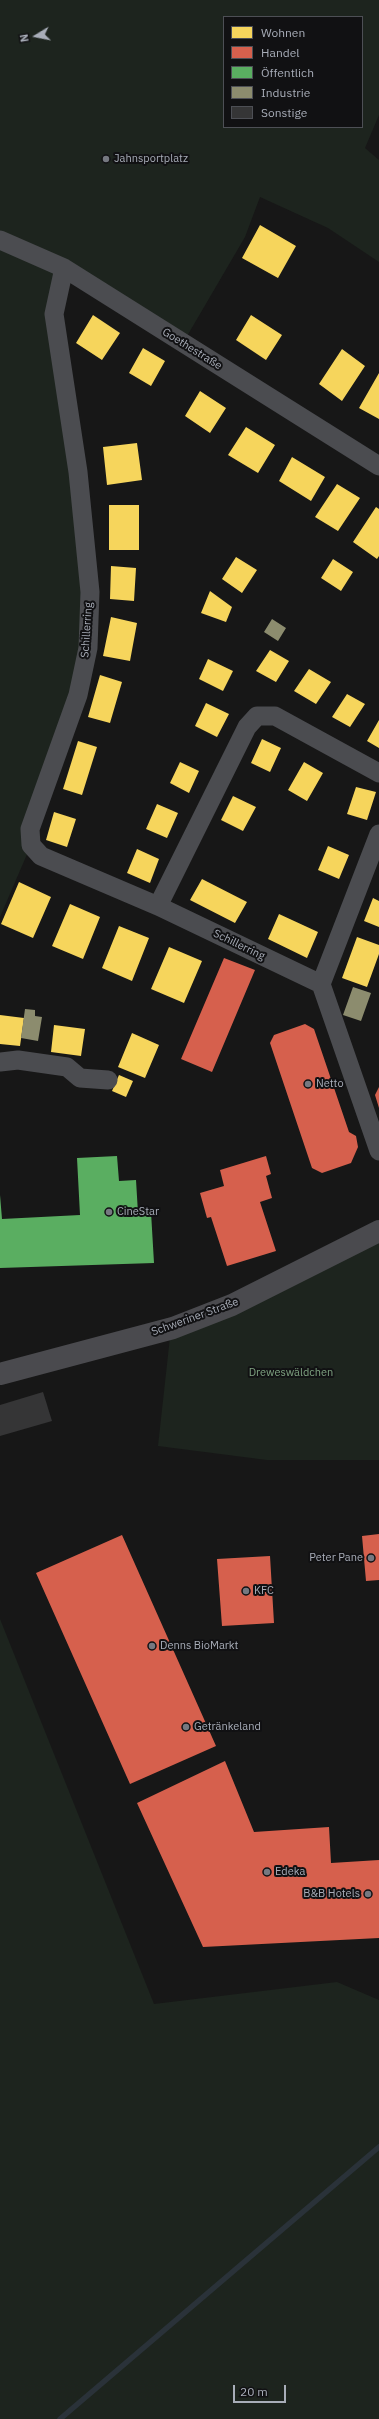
<!DOCTYPE html>
<meta charset="utf-8">
<style>
body{margin:0}
#map{position:relative;width:379px;height:2419px;overflow:hidden;background:#171717;font-family:"IBM Plex Sans",sans-serif}
canvas{display:block}
.legend{position:absolute;left:223px;top:16px;width:140px;height:112px;box-sizing:border-box;background:#111113;border:1px solid #4d4f55;margin:0;padding:5px 7px;list-style:none;font-size:12px;color:#a8adb8}
.legend li{display:flex;align-items:center;gap:8px;height:20px}
.legend b{width:20px;border:1px solid #4d4f55}
.north{position:absolute;left:16px;top:16px;width:40px;height:40px;-webkit-text-stroke:3px #111113;paint-order:stroke;rotate:260deg;font-size:11px;font-weight:700;line-height:16px;text-align:center;color:#a8adb8}
.north::after{content:'';display:block;margin:auto;width:14px;height:18px;background:#a8adb8;clip-path:polygon(50% 0,100% 100%,50% 72%,0 100%)}
.scale{position:absolute;left:233px;top:2385px;width:53px;height:18px;box-sizing:border-box;border:2px solid #a8adb8;border-top:0;padding-left:5px;font-size:12px;line-height:14px;white-space:nowrap;color:#a8adb8;-webkit-text-stroke:3px #111113;paint-order:stroke}
</style>
<div id="map">
<canvas width="379" height="2419"></canvas>
<ul class="legend">
<li><b style="height:11px;background:#f6d55c"></b>Wohnen</li>
<li><b style="height:11px;background:#d6604d"></b>Handel</li>
<li><b style="height:11px;background:#5aae61"></b>Öffentlich</li>
<li><b style="height:11px;background:#8c8c6e"></b>Industrie</li>
<li><b style="height:11px;background:#353536"></b>Sonstige</li>
</ul>
<div class="north">N</div>
<div class="scale">20 m</div>
</div>
<script>
const c = document.querySelector('canvas').getContext('2d');
c.lineJoin = 'round';
function fillPath(path, color) {
  c.fillStyle = color;
  c.fill(path, 'evenodd');
}
function shape(rows) {
  const path = new Path2D();
  for (const r of rows) {
    path.moveTo(r[0], r[1]);
    for (let i = 2; i < r.length; i += 2) path.lineTo(r[i], r[i + 1]);
  }
  return path;
}
function trace(path, color, width, dash) {
  c.strokeStyle = color;
  c.lineWidth = width;
  c.lineCap = dash ? 'butt' : 'round';
  c.setLineDash(dash || []);
  c.stroke(path);
}
function write(font, color, halo, rows, align = 'center') {
  c.font = font + ' "IBM Plex Sans",sans-serif';
  c.lineWidth = 4;
  c.setLineDash([]);
  c.textBaseline = 'middle';
  c.strokeStyle = halo;
  c.fillStyle = color;
  for (const [text, x, y, turn = 0] of rows) {
    c.save();
    c.translate(x, y);
    c.rotate((+turn || 0) * Math.PI / 180);
    c.textAlign = isNaN(turn) ? turn : align;
    if (halo) c.strokeText(text, 0, 0);
    c.fillText(text, 0, 0);
    c.restore();
  }
}
fillPath(shape([
 [0,0,379,0,379,115,365,148,379,160,379,262,328,228,260,197,245,237,183,343,64,268,54,314,88,648,31,845,0,917],
 [224,17,362,17,362,127,224,127],
 [379,1231,379,1460,267,1460,158,1446,171,1328],
 [0,1619,154,2004,337,1982,379,2000,379,2419,0,2419]
]), '#1d241e');
fillPath(shape([
 [260,225,296,246,278,278,242,258],
 [93,315,120,333,102,360,76,343],
 [251,315,282,335,266,360,236,340],
 [143,348,165,361,151,386,129,373],
 [342,349,365,366,342,401,319,384],
 [379,373,379,419,359,408],
 [200,391,226,408,210,433,185,416],
 [246,427,275,445,258,473,228,455],
 [137,443,142,480,107,485,103,447],
 [292,457,325,477,311,501,279,481],
 [337,484,360,498,338,531,315,517],
 [109,505,139,505,139,550,109,550],
 [376,507,379,509,379,556,377,559,353,542],
 [236,557,257,570,242,593,222,579],
 [333,559,353,572,341,591,321,578],
 [111,566,136,568,134,601,110,599],
 [210,591,232,607,226,622,201,613],
 [111,617,137,623,130,661,103,656],
 [270,650,289,661,276,682,256,671],
 [208,659,233,671,223,691,199,679],
 [309,669,331,682,316,704,294,691],
 [100,675,122,682,110,723,88,717],
 [347,694,365,704,350,727,332,717],
 [206,703,229,714,217,737,195,726],
 [379,720,379,748,367,741],
 [262,739,281,748,270,772,251,763],
 [78,741,97,747,82,795,63,789],
 [180,762,199,771,189,793,170,783],
 [304,762,323,773,307,801,288,790],
 [356,787,376,792,367,820,347,814],
 [233,796,256,807,243,831,221,820],
 [157,804,178,813,167,838,146,829],
 [54,812,76,819,67,847,46,840],
 [328,846,349,855,339,879,318,870],
 [137,849,159,859,150,883,127,873],
 [202,879,247,902,235,923,190,900],
 [19,882,51,897,33,938,1,924],
 [373,898,379,901,379,927,364,921],
 [70,904,100,917,83,959,52,946],
 [279,914,318,932,307,958,268,939],
 [119,926,149,938,132,981,102,968],
 [357,937,379,945,379,954,367,987,342,978],
 [169,947,202,961,184,1003,151,989],
 [0,1015,24,1018,20,1046,0,1044],
 [54,1025,85,1029,81,1056,51,1052],
 [132,1033,159,1045,145,1078,118,1067],
 [119,1075,133,1081,126,1097,112,1091]
]), '#f6d55c');
fillPath(shape([
 [224,958,255,970,212,1072,181,1059],
 [305,1024,314,1029,349,1132,356,1136,358,1147,351,1163,322,1173,312,1168,270,1043,274,1035],
 [379,1087,379,1108,375,1095],
 [266,1156,271,1174,266,1176,272,1198,260,1202,276,1251,227,1266,211,1217,207,1218,200,1193,224,1186,220,1170],
 [379,1534,379,1580,366,1581,362,1536],
 [122,1535,216,1746,130,1784,36,1573],
 [270,1556,274,1623,222,1626,217,1559],
 [225,1761,254,1832,329,1827,331,1863,379,1860,379,1938,203,1947,137,1803]
]), '#d6604d');
fillPath(shape([
 [117,1156,119,1181,136,1180,138,1213,151,1212,154,1263,0,1268,0,1195,2,1219,80,1215,77,1158]
]), '#5aae61');
fillPath(shape([
 [272,619,286,628,278,641,264,632],
 [353,987,371,993,361,1021,343,1015],
 [25,1009,35,1010,35,1016,42,1017,38,1041,21,1038]
]), '#8c8c6e');
trace(shape([
 [60,2419,379,2147]
]), '#2a3239', 5.5);
fillPath(shape([
 [43,1392,52,1421,0,1436,0,1405]
]), '#353536');
trace(shape([
 [0,240,64,268,379,466],
 [64,268,54,314,78,472,90,592,88,648,78,695,30,829,31,845,41,856,158,906,321,984],
 [379,834,321,984,379,1151],
 [158,906,247,727,257,716,275,716,379,773],
 [0,1062,18,1060,67,1067,80,1078,108,1080]
]), '#4b4c50', 19);
trace(shape([
 [0,1374,173,1328,232,1305,379,1231]
]), '#4a4a4e', 22);
for (const [x, y, r, color] of [
 [106,159,4,"#757880"],
 [308,1084,4,"#757880"],
 [109,1212,4,"#757880"],
 [371,1558,4,"#757880"],
 [246,1591,4,"#757880"],
 [152,1646,4,"#757880"],
 [186,1727,4,"#757880"],
 [267,1872,4,"#757880"],
 [368,1894,4,"#757880"]
]) {
  const dot = new Path2D();
  dot.arc(x, y, r, 0, 2 * Math.PI);
  c.fillStyle = color;
  c.fill(dot);
  trace(dot, '#111113', 1.5);
}
write('11px', '#a8adb8', '#111113', [
 ["Jahnsportplatz",114,159],
 ["Netto",316,1084],
 ["CineStar",117,1212],
 ["Peter Pane",363,1558,"right"],
 ["KFC",254,1591],
 ["Denns BioMarkt",160,1646],
 ["Getränkeland",194,1727],
 ["Edeka",275,1872],
 ["B&B Hotels",360,1894,"right"]
], 'left');
write('11px', '#a8adb8', '#111113', [
 ["Goethestraße",192,349,32],
 ["Schillerring",87,630,-86],
 ["Schillerring",239,945,26],
 ["Schweriner Straße",195,1317,-20]
]);
write('11px', '#7fa381', '#111113', [
 ["Dreweswäldchen",291,1373]
]);
</script>
